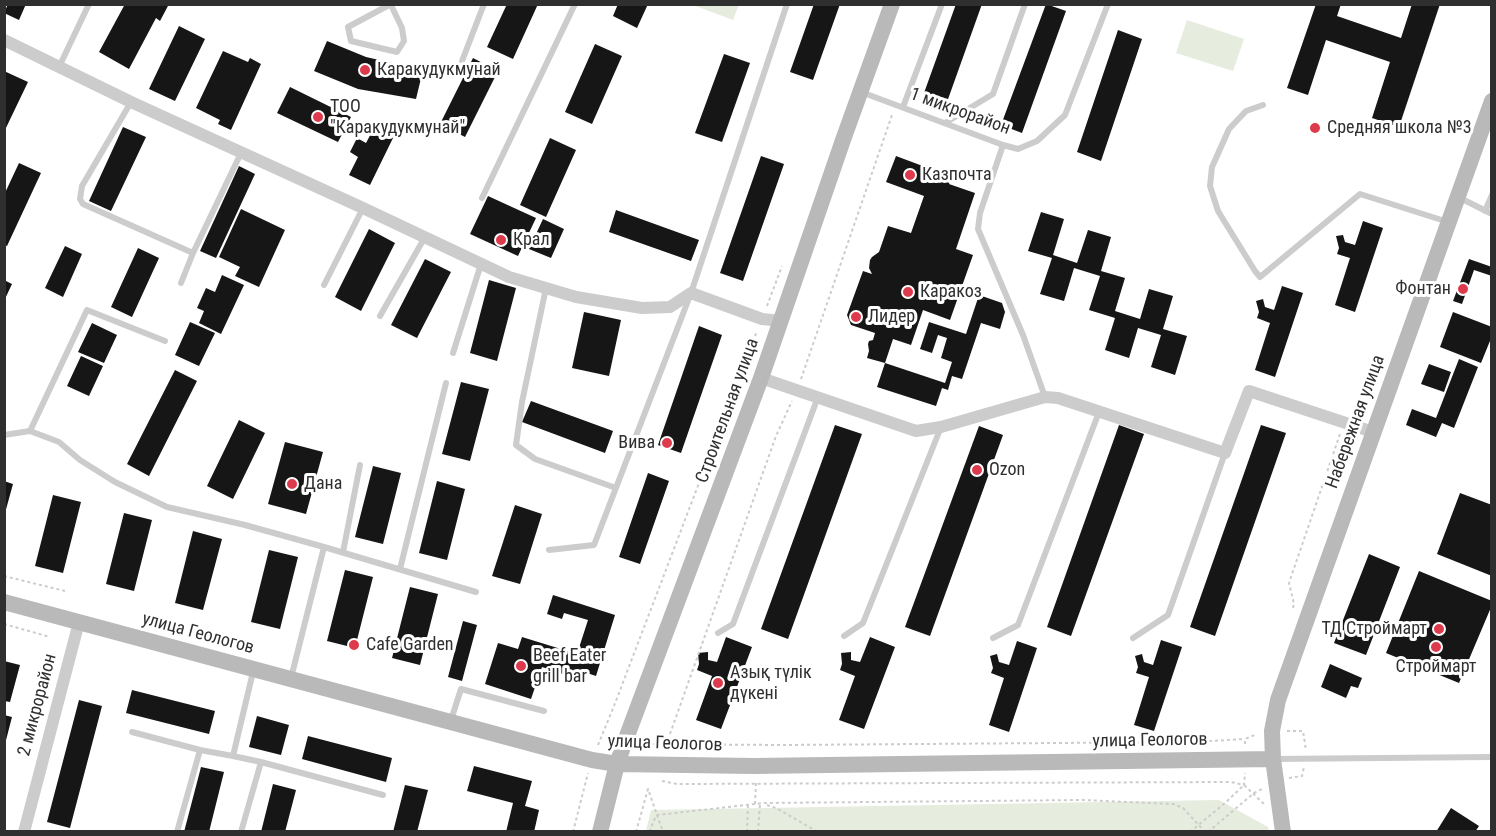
<!DOCTYPE html>
<meta charset="utf-8">
<style>
body{margin:0}
#map{position:relative;width:1496px;height:836px;overflow:hidden;background:#fff;font-family:"Roboto Condensed",sans-serif}
canvas{display:block}
.frame{position:absolute;inset:0;border:6px solid #2f2f2f;pointer-events:none}
</style>
<div id="map">
<canvas width="1496" height="836"></canvas>
<div class="frame"></div>
</div>
<script>
const c = document.querySelector('canvas').getContext('2d');
c.lineJoin = 'round';
function fillPath(path, color) {
  c.fillStyle = color;
  c.fill(path, 'evenodd');
}
function shape(rows) {
  const path = new Path2D();
  for (const r of rows) {
    path.moveTo(r[0], r[1]);
    for (let i = 2; i < r.length; i += 2) path.lineTo(r[i], r[i + 1]);
  }
  return path;
}
function trace(path, color, width, dash) {
  c.strokeStyle = color;
  c.lineWidth = width;
  c.lineCap = dash ? 'butt' : 'round';
  c.setLineDash(dash || []);
  c.stroke(path);
}
function write(font, color, halo, rows, align = 'center') {
  c.font = font + ' "Roboto Condensed",sans-serif';
  c.lineWidth = 6;
  c.setLineDash([]);
  c.textBaseline = 'middle';
  c.strokeStyle = halo;
  c.fillStyle = color;
  for (const [text, x, y, turn = 0] of rows) {
    c.save();
    c.translate(x, y);
    c.rotate((+turn || 0) * Math.PI / 180);
    c.textAlign = isNaN(turn) ? turn : align;
    if (halo) c.strokeText(text, 0, 0);
    c.fillText(text, 0, 0);
    c.restore();
  }
}
fillPath(shape([
 [693,5,739,5,733,20],
 [1187,20,1244,39,1233,71,1176,53],
 [1219,800,1268,827,1269,831,646,831,651,810]
]), '#e6ecde');
fillPath(shape([
 [8,4,26,4,19,20,4,13],
 [125,4,169,4,160,21,156,18,129,69,99,52],
 [507,4,538,4,513,59,487,47],
 [618,4,648,4,637,28,613,16],
 [814,4,840,4,813,80,790,72],
 [956,4,982,4,947,102,924,93],
 [1046,4,1066,11,1022,133,1001,125],
 [1316,4,1341,4,1337,16,1401,38,1412,4,1440,4,1399,127,1372,118,1390,62,1326,40,1308,95,1287,88],
 [179,26,205,39,175,101,149,89],
 [1118,30,1142,39,1101,161,1077,152],
 [327,41,366,57,423,70,416,99,358,89,314,71],
 [595,44,622,56,592,124,565,112],
 [223,51,248,62,250,58,261,64,231,130,218,124,220,120,196,108],
 [724,54,750,63,722,142,695,133],
 [473,58,498,71,465,137,440,124],
 [4,71,28,82,4,132],
 [290,87,351,117,338,142,277,113],
 [375,126,394,136,370,185,349,175,358,157,350,152,357,138,366,143],
 [123,127,146,137,111,211,89,201],
 [550,138,576,150,546,217,520,205],
 [761,156,784,164,743,281,720,273],
 [896,156,952,177,949,184,975,193,956,249,973,255,950,320,923,310,911,345,893,339,885,363,945,383,952,362,941,358,947,338,938,335,932,353,920,349,929,322,966,334,979,295,1002,303,1005,312,1000,329,981,323,962,379,952,376,948,390,942,388,936,406,877,387,885,363,867,358,869,351,868,344,869,341,873,340,875,333,851,325,847,315,863,271,872,274,869,268,870,260,872,257,879,252,888,226,911,233,924,196,886,182],
 [19,163,41,173,7,246,4,245,4,195],
 [239,166,255,174,216,258,200,251],
 [488,196,536,218,518,256,470,234],
 [241,209,285,230,259,287,235,276,240,267,219,257],
 [616,210,699,240,691,261,609,232],
 [1041,212,1064,219,1053,255,1077,263,1088,230,1111,237,1101,271,1125,278,1115,311,1140,319,1149,289,1173,296,1163,329,1187,336,1175,375,1151,367,1161,335,1138,328,1129,358,1105,350,1115,318,1089,310,1100,276,1074,268,1064,301,1040,294,1052,258,1028,251],
 [543,219,564,229,551,258,529,249],
 [1363,221,1383,228,1355,312,1335,305,1350,258,1337,254,1339,248,1336,236,1343,235,1345,242,1355,245],
 [369,229,395,243,361,311,335,297],
 [65,246,82,254,63,297,45,288],
 [138,248,159,258,132,317,111,307],
 [425,259,451,272,417,338,391,325],
 [1469,259,1492,267,1492,276,1474,270,1462,304,1453,301],
 [222,275,244,285,221,334,199,323,204,311,197,308,206,288,215,292],
 [4,280,12,284,4,301],
 [489,280,516,288,497,361,470,353],
 [1282,286,1303,293,1275,377,1255,370,1270,323,1257,318,1259,312,1256,301,1263,299,1265,307,1274,310],
 [584,312,621,320,609,376,572,368],
 [1453,312,1492,327,1492,336,1481,363,1440,347],
 [190,322,215,333,199,366,175,355],
 [92,323,117,335,104,363,78,352],
 [699,326,722,335,681,453,658,445],
 [81,356,103,366,89,396,67,386],
 [1459,359,1478,367,1454,428,1442,423,1436,437,1406,425,1412,409,1436,418],
 [1429,364,1451,372,1444,392,1421,384],
 [175,370,197,381,149,476,127,464],
 [461,382,489,389,470,461,442,454],
 [531,401,613,431,605,453,522,422],
 [239,420,265,433,233,499,207,486],
 [835,425,862,434,788,639,761,629],
 [1119,425,1144,434,1071,636,1047,627],
 [1261,425,1286,433,1215,636,1190,627],
 [979,426,1003,435,930,636,905,627],
 [285,442,323,452,306,514,268,504],
 [373,466,401,473,383,544,355,537],
 [648,473,669,481,640,564,619,557],
 [4,481,13,484,5,513,4,513],
 [437,481,465,489,447,560,419,553],
 [1460,493,1492,505,1492,576,1437,554],
 [53,495,81,502,63,573,35,566],
 [515,505,542,514,520,584,492,576],
 [124,513,152,520,134,591,106,584],
 [193,531,222,539,203,610,175,603],
 [269,550,298,557,280,629,251,622],
 [1369,554,1400,567,1366,655,1334,643],
 [345,570,373,577,355,648,327,641],
 [1419,571,1492,601,1492,605,1459,683,1386,653],
 [410,587,438,594,420,665,392,658],
 [553,595,615,615,596,676,578,670,575,678,542,667,531,699,485,684,498,643,518,649,522,637,577,654,588,620,564,613,562,619,547,614],
 [463,621,477,625,462,681,448,677],
 [726,637,752,647,721,729,696,720,712,676,697,670,699,664,698,653,708,652,708,660,717,662],
 [870,637,895,647,864,729,839,720,855,676,840,670,842,664,841,653,851,652,851,660,860,662],
 [1161,640,1182,647,1154,731,1134,725,1149,677,1136,673,1138,667,1135,656,1142,654,1144,662,1153,665],
 [1017,641,1037,648,1009,732,989,725,1004,678,991,673,993,668,990,656,997,654,999,662,1009,665],
 [4,661,20,665,10,702,4,701],
 [1330,664,1362,678,1358,688,1351,686,1346,698,1321,687],
 [132,690,215,711,209,734,126,713],
 [79,700,102,706,70,828,47,822],
 [4,715,12,717,5,744,4,743],
 [257,716,289,725,281,755,249,747],
 [308,736,392,758,386,782,302,759],
 [474,766,532,781,525,806,539,810,534,832,506,832,513,803,467,791],
 [201,767,224,772,209,832,184,832],
 [273,784,296,790,285,832,261,832],
 [405,785,428,790,417,832,393,832],
 [1451,808,1479,826,1475,832,1436,832]
]), '#161616');
trace(shape([
 [767,306,782,266],
 [801,379,892,115],
 [4,576,65,591],
 [1293,608,1294,604,1289,583,1340,434],
 [4,624,50,637],
 [1287,731,1303,731,1306,750],
 [670,734,776,436,792,401],
 [639,744,782,745,1193,742,1245,739],
 [1245,744,1245,739,1257,734],
 [598,745,614,706,757,331],
 [1289,778,1302,776,1304,767],
 [662,781,677,784,1231,782,1244,785,1245,773],
 [755,804,756,783],
 [767,805,776,808,818,832],
 [573,832,588,773],
 [636,832,648,789,663,832],
 [650,832,653,822,657,815,764,803,1083,800,1173,804,1183,808,1205,832],
 [747,832,748,805],
 [758,832,760,804],
 [1190,832,1225,803,1244,785,1264,804],
 [1208,832,1254,793,1262,789]
]), '#ccc', 2, [3, 3]);
trace(shape([
 [391,5,402,28,404,41,397,52,351,41,348,27,391,4],
 [462,61,484,4],
 [59,67,89,4],
 [861,92,1003,145,1018,149,1037,141,1065,115,1108,4],
 [131,102,82,186,80,199,83,204,193,253],
 [1263,105,1246,111,1229,129,1212,167,1210,186,1218,211,1255,271,1260,277,1360,194,1448,222],
 [903,107,942,4],
 [945,123,993,94,1025,4],
 [1003,145,980,213,978,229,1023,335,1045,397],
 [1458,197,1492,214],
 [482,198,575,4],
 [1485,211,1492,195],
 [181,283,193,253,241,153],
 [324,285,363,208],
 [546,288,522,402,516,445,535,459,616,488],
 [380,316,425,237],
 [453,353,481,264],
 [30,431,59,442,80,460,115,482,167,507,245,525,324,547,291,678],
 [4,435,30,431,87,310,165,341],
 [324,547,476,592],
 [549,550,594,545,691,293,787,4],
 [343,552,360,465],
 [400,569,446,383],
 [718,633,733,624,818,397],
 [844,636,863,623,941,427],
 [993,638,1018,625,1099,412],
 [1133,638,1168,615,1225,453],
 [253,672,233,756,261,762,383,795],
 [451,720,461,689,544,711],
 [132,732,200,750,233,756],
 [1273,759,1492,757],
 [177,832,200,750],
 [241,832,261,762]
]), '#ccc', 6);
trace(shape([
 [4,40,131,102,363,208,509,277,576,297,642,308,670,307,691,293,762,319,781,321],
 [761,378,916,431,941,427,1045,397,1058,398,1225,453,1249,391,1373,432],
 [24,832,79,622]
]), '#ccc', 12);
trace(shape([
 [4,602,592,760,617,764,753,766,1273,759],
 [600,832,617,764,624,744,761,378,843,140,892,4],
 [1283,832,1273,759,1272,731,1278,700,1492,101]
]), '#b9b9b9', 16);
for (const [x, y, r, color] of [
 [365,70,6,"#de3a4d"],
 [318,117,6,"#de3a4d"],
 [1315,128,6,"#de3a4d"],
 [910,175,6,"#de3a4d"],
 [501,240,6,"#de3a4d"],
 [1463,289,6,"#de3a4d"],
 [908,292,6,"#de3a4d"],
 [856,317,6,"#de3a4d"],
 [667,443,6,"#de3a4d"],
 [977,470,6,"#de3a4d"],
 [292,484,6,"#de3a4d"],
 [1439,629,6,"#de3a4d"],
 [354,645,6,"#de3a4d"],
 [1436,647,6,"#de3a4d"],
 [521,666,6,"#de3a4d"],
 [718,683,6,"#de3a4d"]
]) {
  const dot = new Path2D();
  dot.arc(x, y, r, 0, 2 * Math.PI);
  c.fillStyle = color;
  c.fill(dot);
  trace(dot, '#fff', 2);
}
write('18px', '#2f2f2f', '#fff', [
 ["Каракудукмунай",377,70],
 ["ТОО",330,107],
 ["\"Каракудукмунай\"",330,128],
 ["Средняя школа №3",1327,128],
 ["Казпочта",922,175],
 ["Крал",513,240],
 ["Фонтан",1451,289,"right"],
 ["Каракоз",920,292],
 ["Лидер",868,317],
 ["Вива",655,443,"right"],
 ["Ozon",989,470],
 ["Дана",304,484],
 ["ТД Строймарт",1427,629,"right"],
 ["Cafe Garden",366,645],
 ["Beef Eater",533,656],
 ["grill bar",533,677],
 ["Строймарт",1436,667,"center"],
 ["Азық түлік",730,673],
 ["дүкені",730,694]
], 'left');
write('18px', '#2f2f2f', '#fff', [
 ["1 микрорайон",960,112,20],
 ["Строительная улица",728,411,-70],
 ["Набережная улица",1356,422,-70],
 ["улица Геологов",198,634,15],
 ["2 микрорайон",38,705,-75],
 ["улица Геологов",1150,741,-1],
 ["улица Геологов",665,744,2]
]);
</script>
